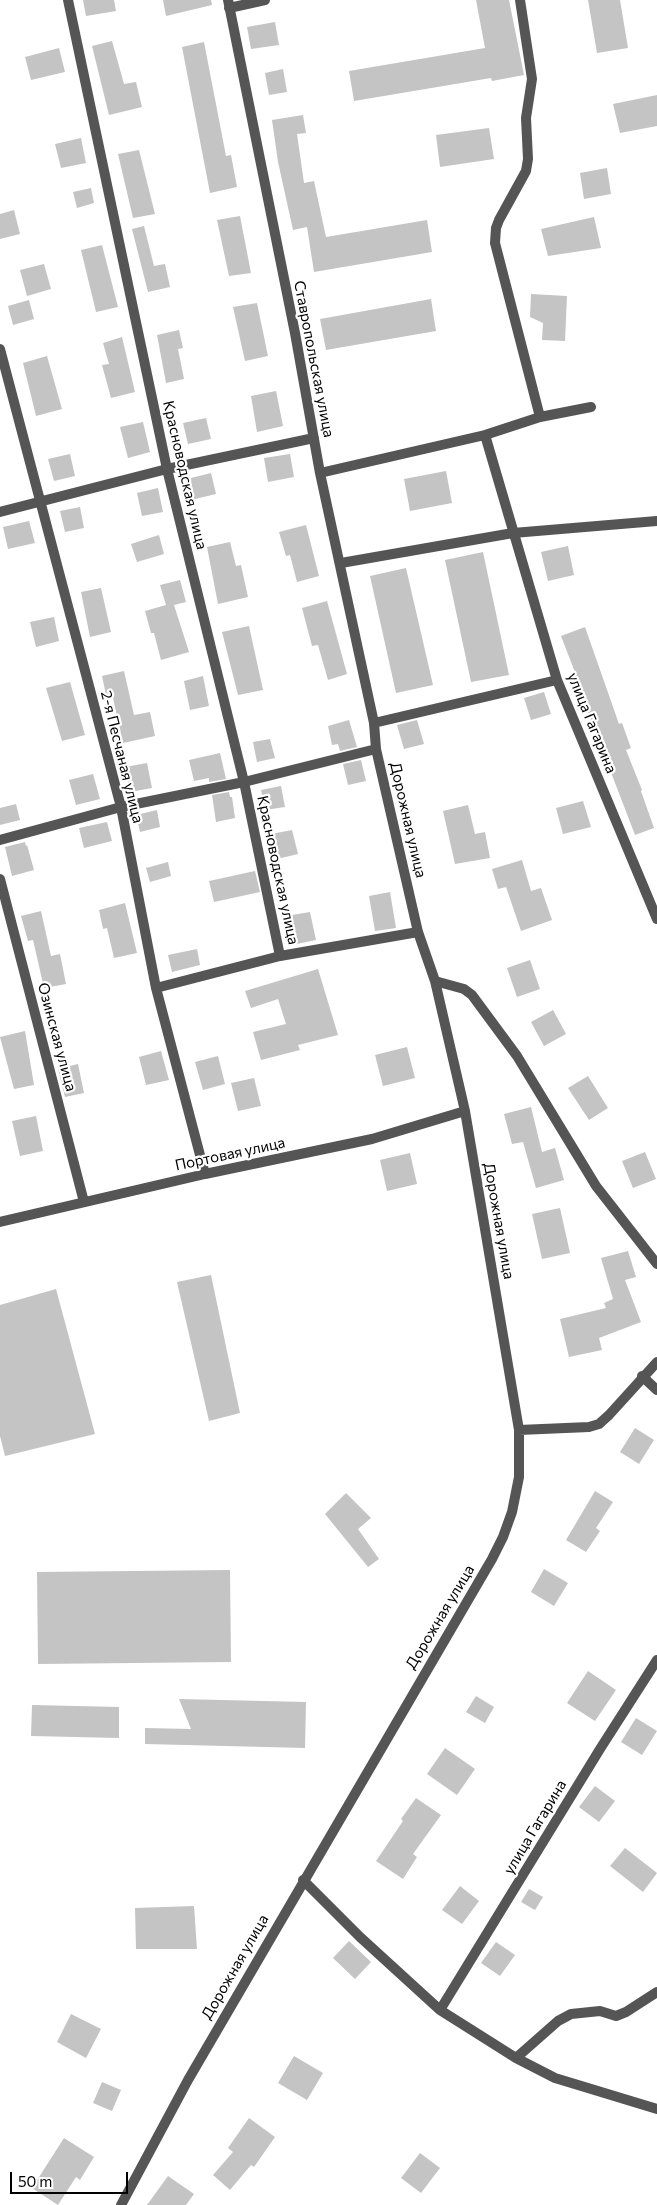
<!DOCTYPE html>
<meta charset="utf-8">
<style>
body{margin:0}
#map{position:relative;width:657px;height:2205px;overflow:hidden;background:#fff;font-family:Commissioner,sans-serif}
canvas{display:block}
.scale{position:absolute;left:10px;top:2172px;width:118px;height:22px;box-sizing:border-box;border:2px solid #000;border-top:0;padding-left:6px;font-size:15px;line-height:18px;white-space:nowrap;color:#000;-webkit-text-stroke:4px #fff;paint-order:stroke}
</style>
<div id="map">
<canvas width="657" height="2205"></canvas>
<div class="scale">50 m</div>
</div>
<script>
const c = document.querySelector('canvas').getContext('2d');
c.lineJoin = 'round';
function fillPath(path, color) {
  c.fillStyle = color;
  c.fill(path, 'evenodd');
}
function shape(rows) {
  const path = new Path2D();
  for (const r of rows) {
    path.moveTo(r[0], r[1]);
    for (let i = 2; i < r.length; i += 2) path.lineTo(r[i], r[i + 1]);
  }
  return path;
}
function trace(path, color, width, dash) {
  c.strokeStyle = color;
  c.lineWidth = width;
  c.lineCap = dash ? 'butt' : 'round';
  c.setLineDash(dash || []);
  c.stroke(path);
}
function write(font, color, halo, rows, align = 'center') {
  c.font = font + ' Commissioner,sans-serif';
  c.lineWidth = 4.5;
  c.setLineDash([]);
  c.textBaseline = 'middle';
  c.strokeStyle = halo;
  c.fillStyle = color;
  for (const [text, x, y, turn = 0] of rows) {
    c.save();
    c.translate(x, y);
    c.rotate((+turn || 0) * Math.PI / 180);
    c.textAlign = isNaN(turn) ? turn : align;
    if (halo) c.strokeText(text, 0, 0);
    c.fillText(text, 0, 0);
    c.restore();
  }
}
fillPath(shape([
 [83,0,114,0,116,11,86,16],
 [163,0,211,0,212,5,166,16],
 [476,0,509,0,524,75,492,81,491,78,354,101,349,71,485,48],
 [588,0,620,0,628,48,597,53],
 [275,22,279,45,251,49,247,27],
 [112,41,124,84,136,82,142,107,109,115,92,46],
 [204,42,226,156,231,155,237,187,210,193,182,47],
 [59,48,65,72,31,80,25,57],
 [283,69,287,92,269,95,265,73],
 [657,95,657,126,620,133,613,104],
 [303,115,306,133,297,134,304,183,314,181,326,237,427,220,432,252,314,272,307,227,293,230,278,162,272,120],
 [489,128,494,159,440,167,436,135],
 [81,138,86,163,61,168,55,144],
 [139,150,155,214,133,218,118,154],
 [607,168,611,194,584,199,580,173],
 [91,188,94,203,77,208,73,192],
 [14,210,20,234,0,239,0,214],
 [240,216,251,273,229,276,217,220],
 [594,217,601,248,548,256,541,229],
 [144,226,154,266,165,264,170,287,148,292,132,229],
 [102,245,118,307,96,312,81,250],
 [44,264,51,289,27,296,20,270],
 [531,294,567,296,565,341,542,340,543,323,530,317],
 [431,299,436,331,326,350,320,319],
 [29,300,34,319,13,325,8,306],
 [257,303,268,356,245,361,233,307],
 [179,330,183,348,178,349,184,379,166,383,157,335],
 [122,337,135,392,111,398,102,365,109,364,103,343],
 [47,356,62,409,36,416,23,363],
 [276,391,283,426,257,432,251,396],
 [206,418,211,439,188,444,183,423],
 [143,422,150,452,128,458,120,427],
 [70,454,75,476,54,481,48,459],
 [290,454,294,477,268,482,264,458],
 [446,471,452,503,410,511,404,479],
 [211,473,216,494,191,500,187,479],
 [158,488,163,512,142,516,137,493],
 [80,507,84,528,65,532,60,511],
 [29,521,35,543,8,549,3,527],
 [306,525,319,576,297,582,290,555,286,556,279,532],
 [159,535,164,554,137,562,131,544],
 [230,542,236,566,241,565,248,597,218,604,207,547],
 [568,546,574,575,548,581,541,552],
 [483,552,509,675,471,682,445,560],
 [406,568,433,685,396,693,370,576],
 [180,580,186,602,174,605,189,652,161,660,154,633,151,633,145,611,166,605,160,585],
 [101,588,111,632,90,637,81,592],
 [327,601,347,674,328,680,318,645,312,646,302,608],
 [54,617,59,641,36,647,30,622],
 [249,626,263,690,238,695,222,632],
 [585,627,619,724,622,723,631,748,626,750,642,790,641,791,654,828,635,835,579,689,581,688,561,636],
 [124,671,134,715,150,712,155,736,123,743,113,698,107,700,102,676],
 [203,676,209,706,190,710,184,681],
 [70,682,85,735,62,741,46,688],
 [544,692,551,714,531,720,524,698],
 [349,720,357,747,340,751,338,744,332,745,328,726],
 [417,720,424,744,404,749,397,725],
 [270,739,275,758,257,762,253,742],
 [220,753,226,779,209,782,209,778,194,781,189,760],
 [361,760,366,781,348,785,343,764],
 [147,763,152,788,130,792,125,767],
 [93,774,100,799,76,805,69,780],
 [281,786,285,807,265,810,261,790],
 [229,792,230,797,232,797,235,818,216,822,212,795],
 [583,801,591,827,563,834,556,808],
 [16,804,20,820,0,825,0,808],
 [468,805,475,834,485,832,490,858,455,864,443,811],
 [157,810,160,827,140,832,136,815],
 [107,822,112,841,84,848,79,828],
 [292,830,298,854,277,859,271,834],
 [25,842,26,846,27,845,34,870,12,876,5,847],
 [522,860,531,891,541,888,552,920,521,931,506,887,498,889,492,869],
 [168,862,171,876,150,882,146,868],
 [255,871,260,892,214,902,209,881],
 [390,892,396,928,375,931,369,896],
 [125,903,137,953,114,958,107,928,103,929,99,910],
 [41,911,51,956,60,954,66,984,44,988,33,940,28,941,21,916],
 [310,912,316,940,292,945,286,916],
 [197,949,200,965,172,972,168,955],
 [530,960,540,989,517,997,507,968],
 [318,969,338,1035,298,1045,300,1050,261,1060,253,1032,286,1024,278,999,251,1008,245,991],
 [553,1010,566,1034,544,1046,531,1022],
 [25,1031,34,1085,14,1089,0,1037],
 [407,1047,415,1078,383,1086,375,1055],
 [161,1051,169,1080,146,1085,139,1057],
 [218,1056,225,1084,203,1090,195,1062],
 [78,1064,84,1093,65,1097,58,1069],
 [588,1076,608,1108,589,1120,568,1088],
 [254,1078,261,1106,238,1111,231,1083],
 [531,1107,542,1152,555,1148,564,1180,536,1188,523,1142,512,1144,504,1114],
 [36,1116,43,1151,20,1156,12,1121],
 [645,1152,656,1179,633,1188,622,1161],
 [410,1153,417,1184,387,1191,380,1160],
 [560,1208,570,1253,542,1259,532,1214],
 [628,1251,636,1277,625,1280,641,1322,599,1338,602,1350,569,1357,560,1319,606,1308,604,1303,613,1299,601,1258],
 [211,1275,240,1413,209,1421,177,1282],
 [56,1289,95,1434,5,1456,0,1436,0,1305],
 [635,1428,654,1440,639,1464,620,1452],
 [595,1491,613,1502,596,1528,600,1531,586,1552,566,1540],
 [346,1493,371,1518,358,1529,379,1559,368,1567,325,1514],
 [544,1569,568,1583,554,1606,531,1592],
 [230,1570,231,1662,38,1664,37,1572],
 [588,1671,616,1690,595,1721,567,1703],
 [476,1696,494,1707,485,1723,466,1712],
 [179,1699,306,1702,305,1748,145,1744,145,1728,191,1729],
 [32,1705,119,1707,119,1738,31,1736],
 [636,1718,657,1731,642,1755,621,1742],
 [445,1748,475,1769,457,1795,427,1774],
 [595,1786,615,1801,599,1822,579,1807],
 [416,1798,441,1815,413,1854,417,1857,403,1879,376,1861,403,1821,401,1819],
 [625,1848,657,1873,643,1892,610,1866],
 [460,1886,479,1901,462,1924,442,1910],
 [529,1889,543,1897,535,1910,521,1902],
 [194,1906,197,1949,136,1949,135,1908],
 [349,1941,371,1962,355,1979,333,1958],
 [496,1942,515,1955,500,1976,481,1963],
 [71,2014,101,2029,86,2058,57,2042],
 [294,2056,323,2073,307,2100,278,2083],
 [102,2082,121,2090,112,2111,93,2103],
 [249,2118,275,2137,254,2167,251,2165,230,2190,213,2175,233,2152,228,2148],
 [64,2138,94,2157,80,2180,76,2177,58,2205,32,2188],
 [420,2153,440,2168,421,2193,401,2178],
 [168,2176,194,2194,186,2205,147,2205]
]), '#c4c4c4');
trace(shape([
 [68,0,167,469,244,782,280,956],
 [520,0,532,79,526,118,528,159,526,171,499,220,496,228,495,243,540,417],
 [229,8,265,0],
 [0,349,121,807,156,988,205,1174],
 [485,435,557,680,657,919],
 [320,473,485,435,540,417,591,407],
 [0,512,167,469,314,438],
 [341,563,513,533,657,521],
 [374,723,557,680],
 [0,840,121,807,244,782,376,749],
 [0,879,84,1202],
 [435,981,464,989,472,995,517,1056,596,1186,657,1264],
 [156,988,280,956,418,932],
 [0,1222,205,1174,372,1139,465,1111],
 [642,1376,657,1390],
 [519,1430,589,1427,599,1424,609,1415,657,1362],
 [303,1880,360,1937,440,2010,516,2058,555,2078,657,2109],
 [440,2010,600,1749,657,1660],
 [516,2058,558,2021,571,2014,600,2011,616,2016,626,2012,657,1992],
 [121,2205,188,2080,492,1559,503,1537,512,1512,519,1477,519,1430,465,1111,435,981,418,932,376,749,374,723,320,473,295,333,228,0]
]), '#555', 10);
write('15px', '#000', '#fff', [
 ["Ставропольская улица",314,359,79],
 ["Красноводская улица",185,475,77],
 ["улица Гагарина",592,723,68],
 ["2-я Песчаная улица",122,757,76],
 ["Дорожная улица",408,820,77],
 ["Красноводская улица",278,870,78],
 ["Озинская улица",57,1037,75],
 ["Портовая улица",230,1154,-12],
 ["Дорожная улица",499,1221,80],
 ["Дорожная улица",440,1617,-59],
 ["улица Гагарина",535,1827,-59],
 ["Дорожная улица",235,1967,-60]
]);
</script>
